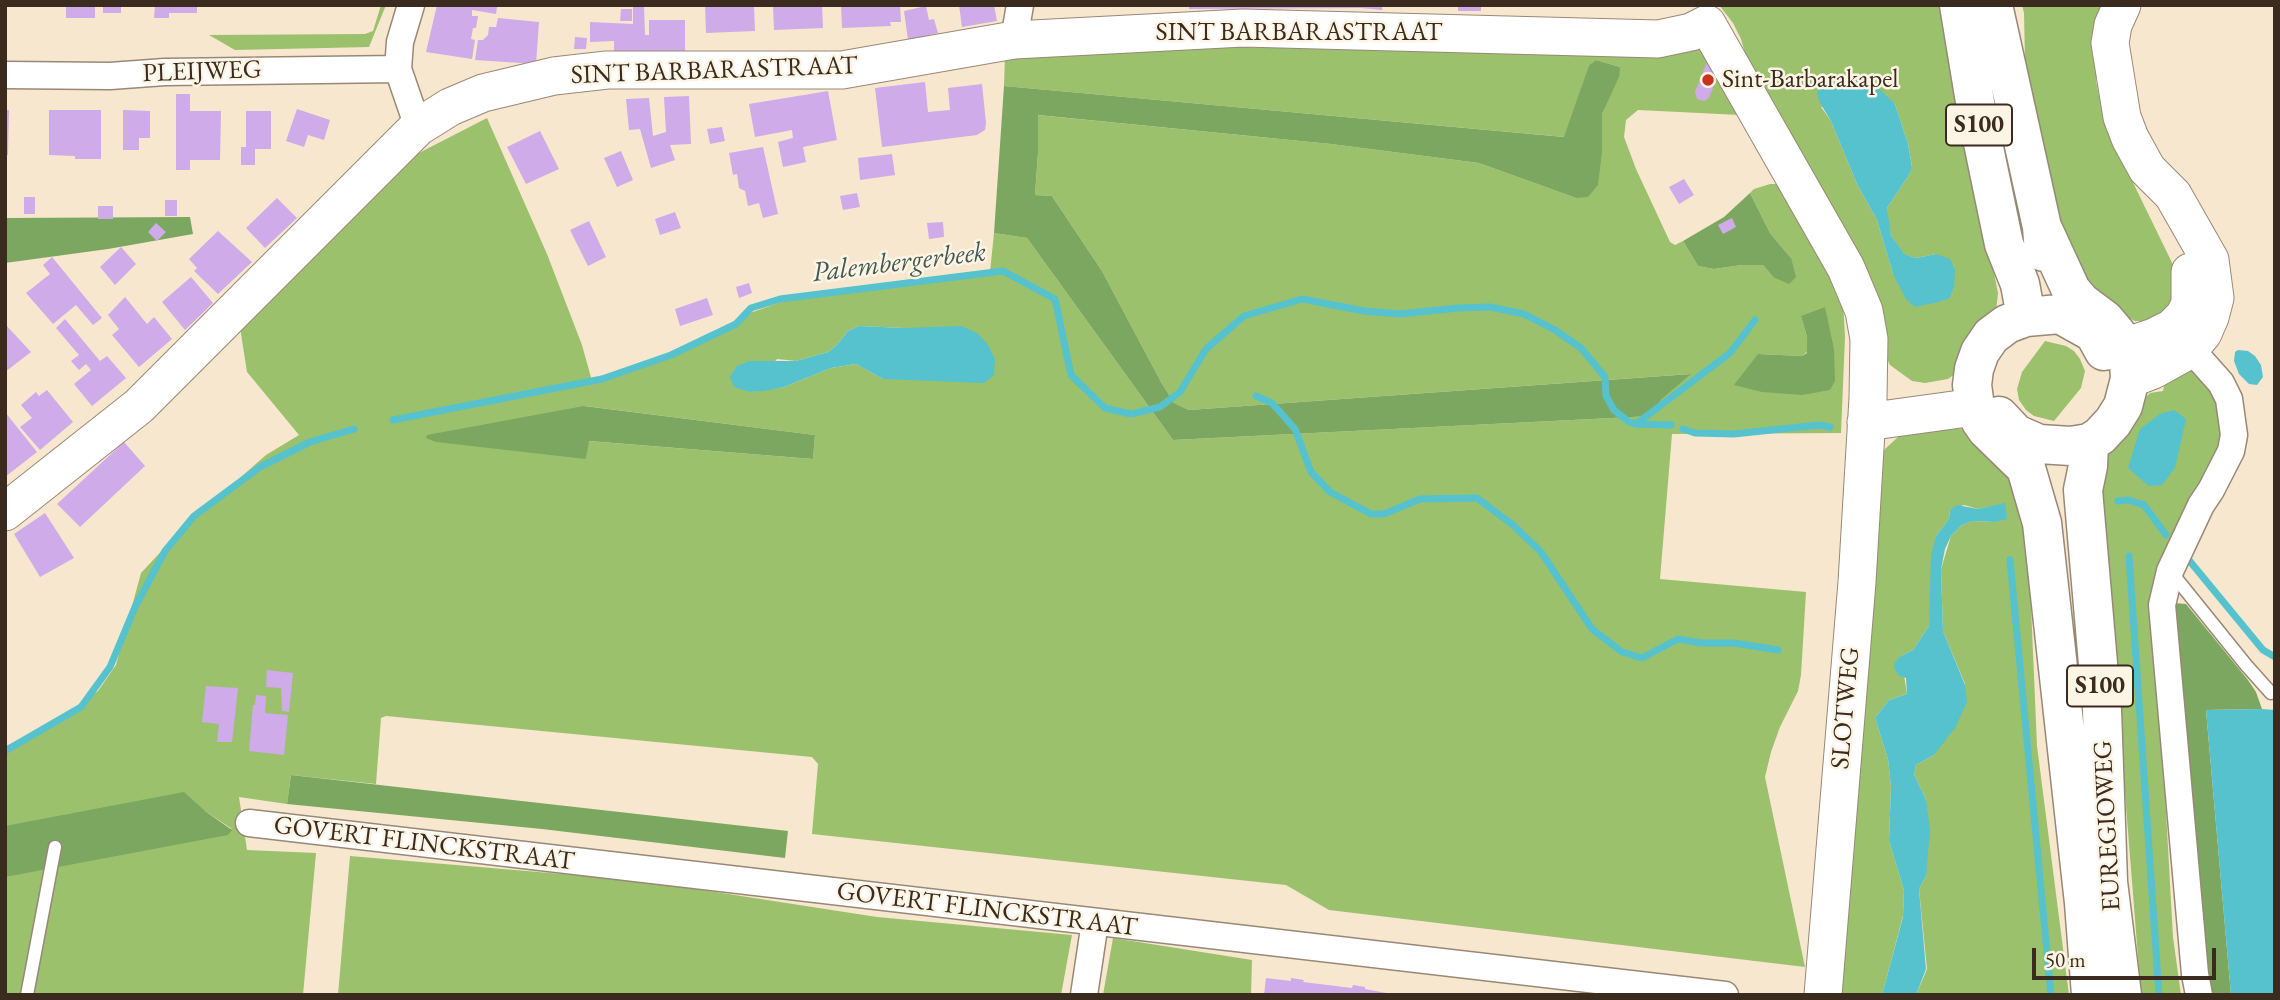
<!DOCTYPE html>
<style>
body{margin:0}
#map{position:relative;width:2280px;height:1000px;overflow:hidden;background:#f7e7cf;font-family:"EB Garamond",serif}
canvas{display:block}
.frame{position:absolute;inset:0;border:7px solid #3b2a1e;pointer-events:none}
.scale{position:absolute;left:2032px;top:948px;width:184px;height:32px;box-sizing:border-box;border:4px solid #3b2a1e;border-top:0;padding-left:9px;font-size:21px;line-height:24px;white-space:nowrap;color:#3b2a1e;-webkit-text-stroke:5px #fcf5e5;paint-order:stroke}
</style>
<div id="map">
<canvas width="2280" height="1000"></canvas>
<div class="frame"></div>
<div class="scale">50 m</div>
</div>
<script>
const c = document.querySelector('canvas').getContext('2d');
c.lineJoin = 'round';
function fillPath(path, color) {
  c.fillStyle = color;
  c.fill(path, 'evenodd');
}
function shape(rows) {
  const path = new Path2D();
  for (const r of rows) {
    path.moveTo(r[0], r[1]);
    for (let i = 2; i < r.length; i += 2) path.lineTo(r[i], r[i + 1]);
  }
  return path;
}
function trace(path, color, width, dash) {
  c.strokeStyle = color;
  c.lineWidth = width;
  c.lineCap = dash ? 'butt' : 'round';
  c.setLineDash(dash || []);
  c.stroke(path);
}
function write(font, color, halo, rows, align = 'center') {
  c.font = font + ' "EB Garamond",serif';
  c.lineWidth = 5;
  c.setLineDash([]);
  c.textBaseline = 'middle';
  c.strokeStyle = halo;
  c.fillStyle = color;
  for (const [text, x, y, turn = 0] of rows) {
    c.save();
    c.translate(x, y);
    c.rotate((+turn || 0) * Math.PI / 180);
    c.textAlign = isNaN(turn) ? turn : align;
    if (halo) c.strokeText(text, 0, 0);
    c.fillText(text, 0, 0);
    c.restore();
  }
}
fillPath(shape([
 [381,5,386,5,369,47,235,50,209,35,365,34,373,31],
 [1719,5,1941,5,1943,30,1946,48,1949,49,1998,293,1996,311,1959,371,1948,379,1925,383,1912,381,1890,365,1747,61,1741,39,1733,23],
 [1895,104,1908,144,1912,166,1909,175,1887,208,1888,221,1891,235,1903,254,1916,258,1936,254,1953,277,1954,288,1950,297,1939,302,1893,274,1877,220,1857,184,1831,121,1821,107],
 [2022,5,2109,5,2098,45,2096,81,2105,125,2178,275,2172,307,2148,321,2135,321,2124,316,2085,289,2066,249,2025,59,2024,13],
 [1686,23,1740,115,1638,110,1626,120,1624,137,1636,169,1670,242,1675,245,1683,241,1698,266,1714,269,1742,265,1763,265,1773,277,1791,258,1770,233,1750,193,1754,189,1770,184,1780,184,1843,300,1845,337,1841,433,1672,434,1660,579,1806,592,1801,675,1798,691,1780,727,1771,752,1765,777,1805,967,1329,910,1286,885,812,834,818,764,812,757,386,716,381,718,376,784,291,775,287,804,239,797,247,850,316,853,303,995,5,995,5,747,67,713,98,691,116,665,141,573,183,528,266,455,299,435,247,372,239,321,413,156,487,118,547,254,582,345,592,381,624,374,678,352,750,313,789,299,990,272,994,233,1027,238,1173,440,1652,416,1661,400,1690,374,1189,410,1174,403,1161,382,1102,271,1052,196,1035,195,1038,153,1037,115,1331,144,1479,163,1576,198,1602,152,1602,114,1620,67,1596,60,1589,65,1565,137,1004,86,1005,56,1159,45,1525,54],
 [1801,316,1830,389,1758,354,1802,356,1807,352,1807,337],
 [859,326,904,328,883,379,856,364,831,368,784,387,750,392,777,359,796,361,828,352,836,346,848,331],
 [585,406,815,435,813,459,588,441,586,459],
 [205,811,232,829,64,814],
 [2045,341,2066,346,2074,351,2080,359,2085,371,2081,388,2054,421,2034,416,2026,410,2019,400,2017,389,2022,372],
 [2180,370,2193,370,2217,395,2225,438,2156,632,2173,937,2181,995,2141,995,2099,466,2136,407,2150,393,2163,391,2165,381],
 [1950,426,1968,431,2018,480,2030,582,2037,746,2069,995,1916,995,1927,969,1919,889,1926,876,1926,800,1914,774,1916,765,1934,755,1965,684,1943,631,1941,569,1951,536,1962,525,1973,521,1994,522,2005,504,1978,509,1964,505,1950,510,1949,519,1936,536,1929,626,1913,650,1901,656,1907,694,1889,700,1875,718,1888,759,1891,787,1889,841,1904,890,1903,916,1882,995,1838,995,1878,466,1885,449,1898,437,1911,431],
 [350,856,644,881,877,917,1072,935,1061,995,338,995],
 [1113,938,1252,960,1251,995,1103,995]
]), '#9bc16d');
fillPath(shape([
 [1596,60,1620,67,1619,77,1602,114,1602,152,1598,185,1588,197,1576,198,1479,163,1331,144,1038,115,1038,153,1035,195,1052,196,1102,271,1161,382,1174,403,1189,410,1691,374,1661,400,1652,416,1173,440,1027,238,994,233,1004,86,1564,137,1589,65],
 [1750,193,1770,233,1791,258,1796,277,1789,284,1773,277,1763,265,1742,265,1714,269,1698,266,1683,241,1724,217],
 [190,217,193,234,108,249,5,263,5,218],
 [1825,307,1834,349,1835,381,1830,390,1802,395,1762,392,1734,385,1758,354,1802,356,1807,353,1807,337,1801,316],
 [584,406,815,435,813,459,589,441,586,459,436,442,426,438,427,435],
 [2174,603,2186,604,2248,680,2256,692,2262,709,2206,710,2231,995,2212,995,2204,964],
 [291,775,788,831,785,858,542,829,287,804],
 [184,792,205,811,232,830,228,835,5,877,5,826]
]), '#7ca760');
fillPath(shape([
 [1863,80,1875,85,1895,104,1908,144,1912,167,1909,175,1887,208,1891,235,1904,254,1916,258,1936,254,1950,259,1955,270,1954,288,1950,298,1939,302,1915,307,1906,299,1893,274,1877,220,1857,184,1831,121,1820,103,1817,93,1821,83],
 [859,326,904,328,961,326,977,333,988,345,995,359,994,375,984,383,883,379,856,364,831,368,784,387,764,391,750,392,734,387,730,377,737,366,749,361,796,361,828,352,836,346,848,331],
 [2238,350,2248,351,2255,356,2261,365,2263,377,2257,385,2249,384,2239,374,2234,361,2235,352],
 [2174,410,2186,419,2175,468,2162,485,2149,486,2128,468,2140,429,2160,414],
 [2005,503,2007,519,1994,522,1973,521,1962,525,1951,536,1945,549,1941,569,1943,631,1965,685,1967,702,1955,728,1934,755,1916,765,1914,774,1926,800,1930,830,1926,876,1919,889,1926,969,1916,995,1882,995,1903,917,1904,890,1889,841,1891,787,1888,759,1875,718,1889,700,1907,694,1906,678,1899,676,1894,667,1895,662,1901,656,1913,650,1929,626,1931,555,1936,536,1949,519,1950,510,1957,505,1978,509],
 [2262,709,2275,710,2275,995,2231,995,2206,710]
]), '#55c2cd');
trace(shape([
 [1256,396,1272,403,1295,429,1311,472,1330,492,1371,514,1384,514,1420,499,1477,498,1513,525,1541,552,1592,629,1622,652,1642,658,1678,639,1701,643,1734,643,1778,650],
 [393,420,602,379,671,355,736,324,751,308,780,299,1003,271,1055,299,1071,375,1105,408,1131,414,1160,407,1180,392,1206,349,1244,316,1302,299,1364,311,1400,314,1458,308,1490,307,1524,314,1555,330,1581,348,1605,377,1606,396,1614,410,1629,422,1636,424,1671,425],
 [1636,424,1730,353,1755,320],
 [1683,429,1695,433,1734,434,1819,425,1830,427],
 [2118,501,2128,500,2144,505,2166,535],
 [2129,556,2159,995],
 [2188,559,2263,650,2275,657],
 [2010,560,2051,995],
 [5,751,81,707,110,667,135,607,165,551,194,516,260,467,310,442,354,429]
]), '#55c2cd', 7);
fillPath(shape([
 [66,5,95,5,95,18,66,18],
 [103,5,121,5,121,13,103,13],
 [155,5,197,5,197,13,169,13,169,18,154,18],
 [437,5,497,7,496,14,472,10,472,16,478,16,476,28,473,28,471,39,475,40,472,59,426,52],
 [633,5,644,5,645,35,649,35,649,20,685,20,685,53,614,53,614,41,590,42,590,22,633,24],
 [705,5,754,5,755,31,706,33],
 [773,5,822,5,823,28,774,30],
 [841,5,900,5,901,22,890,22,891,26,842,28],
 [959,5,994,5,997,21,962,27],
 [1189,5,1382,5,1382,10,1361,8,1189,9],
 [1458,5,1481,5,1481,11,1458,11],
 [926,6,929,20,934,19,938,33,908,40,904,11],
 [621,9,632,9,632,21,620,21],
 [498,18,539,22,536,64,475,60,478,40,483,40,488,35,489,27,496,27],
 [575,37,587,38,586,49,574,49],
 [1707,62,1721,67,1709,98,1704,101,1697,99,1695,92],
 [925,82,928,112,950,110,948,88,982,84,986,123,985,130,977,135,882,147,875,88],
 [828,91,837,140,803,147,806,162,783,167,778,142,793,138,792,130,755,137,749,104],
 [176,94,190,94,190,111,221,111,220,160,190,160,190,170,176,170],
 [689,96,691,144,670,145,675,160,651,168,640,129,629,130,626,99,649,98,653,136,666,132,664,97],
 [297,109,330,120,324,140,308,135,304,147,286,141],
 [5,110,9,110,8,155,5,155],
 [49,110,101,110,101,159,75,159,75,156,49,155],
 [123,110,150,111,150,138,139,138,139,150,123,150],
 [246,111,271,111,271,149,255,149,255,165,241,165,241,147,246,147],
 [722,127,725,141,710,144,707,129],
 [540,131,559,169,526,184,507,147],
 [763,147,778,214,763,218,759,203,748,206,745,191,739,188,737,174,733,175,729,153],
 [621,151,633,180,617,187,604,158],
 [892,154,895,175,860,180,858,158],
 [1684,179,1694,195,1679,204,1669,187],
 [857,193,860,207,843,210,840,196],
 [24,197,35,197,35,214,24,214],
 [277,198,297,218,265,248,246,228],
 [165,200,177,200,177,216,165,216],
 [98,206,113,206,113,219,98,219],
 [675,212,681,228,660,235,655,219],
 [1732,218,1736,227,1723,234,1718,225],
 [589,221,606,257,588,266,570,230],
 [943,222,944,237,929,239,927,223],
 [156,223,166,232,157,241,148,232],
 [218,231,252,262,218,294,194,271,197,268,189,259],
 [121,247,136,264,115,285,100,267],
 [52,257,102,318,93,325,76,305,53,324,26,293,50,274,43,265],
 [191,277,213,303,185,330,162,302],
 [749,283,752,293,739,298,736,287],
 [125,297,147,324,154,317,172,339,139,367,112,335,119,329,108,315],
 [707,298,713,315,680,326,675,309],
 [65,319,100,361,107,356,126,378,92,406,74,384,91,370,86,364,79,370,71,361,79,355,56,328],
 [5,324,31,352,5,372],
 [47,390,73,422,40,450,20,427,32,418,21,405,36,392,39,396],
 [5,412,37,452,5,477],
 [124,442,145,466,80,527,57,504],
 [45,513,74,558,40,577,14,534],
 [267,670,293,673,289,712,282,711,281,688,266,687],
 [206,686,238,688,232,742,217,742,219,724,202,722],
 [256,695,266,696,265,713,288,715,284,755,249,751,253,705,255,705],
 [1266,978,1291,981,1291,978,1304,980,1303,982,1352,988,1353,985,1365,987,1365,989,1397,995,1264,995]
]), '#cfabe9');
const lane = shape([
 [2171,572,2246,665,2271,693],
 [27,995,55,847]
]);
const street = shape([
 [411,5,400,42,398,69,418,127],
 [1014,40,1020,5],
 [5,75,110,76,165,72,398,69],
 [2180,337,2221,383,2229,399,2234,435,2231,451,2211,490,2201,505,2170,571,2162,605,2195,974,2199,995],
 [249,823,1725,995],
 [1084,995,1095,922]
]);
const secondary = shape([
 [2122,5,2113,25,2110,43,2122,117,2130,138,2147,169,2173,195,2210,260,2215,298,2210,317,2203,333,2189,350,2153,370,2130,379],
 [2123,347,2154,337,2172,328,2184,316,2190,304,2190,272],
 [1866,422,1975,407],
 [5,512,139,406,418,127,450,107,483,93,554,76,607,70,842,70,1014,40,1243,28,1658,39,1691,32,1707,24,1846,268,1864,311,1869,339,1868,398,1857,582,1823,995]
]);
const primary = shape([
 [1959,5,1977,114,2004,244,2020,284,2026,317],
 [1993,5,2042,227,2044,252],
 [1999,416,2016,434,2039,444,2071,446,2089,443,2100,436,2113,422,2123,406,2130,379,2129,362,2116,333,2105,320,2081,302,2071,290,2042,227],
 [2089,443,2088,466,2083,490,2102,710,2108,882,2122,995],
 [2091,995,2084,903,2042,523,2026,468,1987,430,1980,420,1975,407,1972,385,1974,369,1980,352,1991,336,2007,324,2026,317,2060,314,2094,333,2104,351,2123,347]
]);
trace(lane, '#998876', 15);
trace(street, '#998876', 29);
trace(secondary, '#998876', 39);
trace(primary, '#998876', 41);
trace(lane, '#fff', 12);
trace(street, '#fff', 26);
trace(secondary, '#fff', 37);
trace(primary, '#fff', 38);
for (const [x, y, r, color] of [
 [1708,80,7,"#c8321e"]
]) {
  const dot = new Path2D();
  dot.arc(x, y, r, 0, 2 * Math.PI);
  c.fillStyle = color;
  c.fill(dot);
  trace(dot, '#fcf5e5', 2.5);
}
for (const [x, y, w] of [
 [1979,125,66],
 [2100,686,66]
]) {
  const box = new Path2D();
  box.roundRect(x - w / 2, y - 20.5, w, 41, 5);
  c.fillStyle = '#fcf5e5';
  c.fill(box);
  trace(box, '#3b2a1e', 2);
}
write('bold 24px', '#3b2a1e', null, [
 ["S100",1979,125],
 ["S100",2100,686]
]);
write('26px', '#3b2a1e', '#fcf5e5', [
 ["SINT BARBARASTRAAT",1299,33],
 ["SINT BARBARASTRAAT",714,71,-2],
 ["PLEIJWEG",202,72,-2],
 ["SLOTWEG",1846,708,-85],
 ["EUREGIOWEG",2108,826,-93],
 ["GOVERT FLINCKSTRAAT",424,844,7],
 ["GOVERT FLINCKSTRAAT",987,910,7]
]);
write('26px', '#3b2a1e', '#fcf5e5', [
 ["Sint-Barbarakapel",1722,80]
], 'left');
write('italic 28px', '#435853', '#fcf5e5', [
 ["Palembergerbeek",899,263,-7]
]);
</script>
